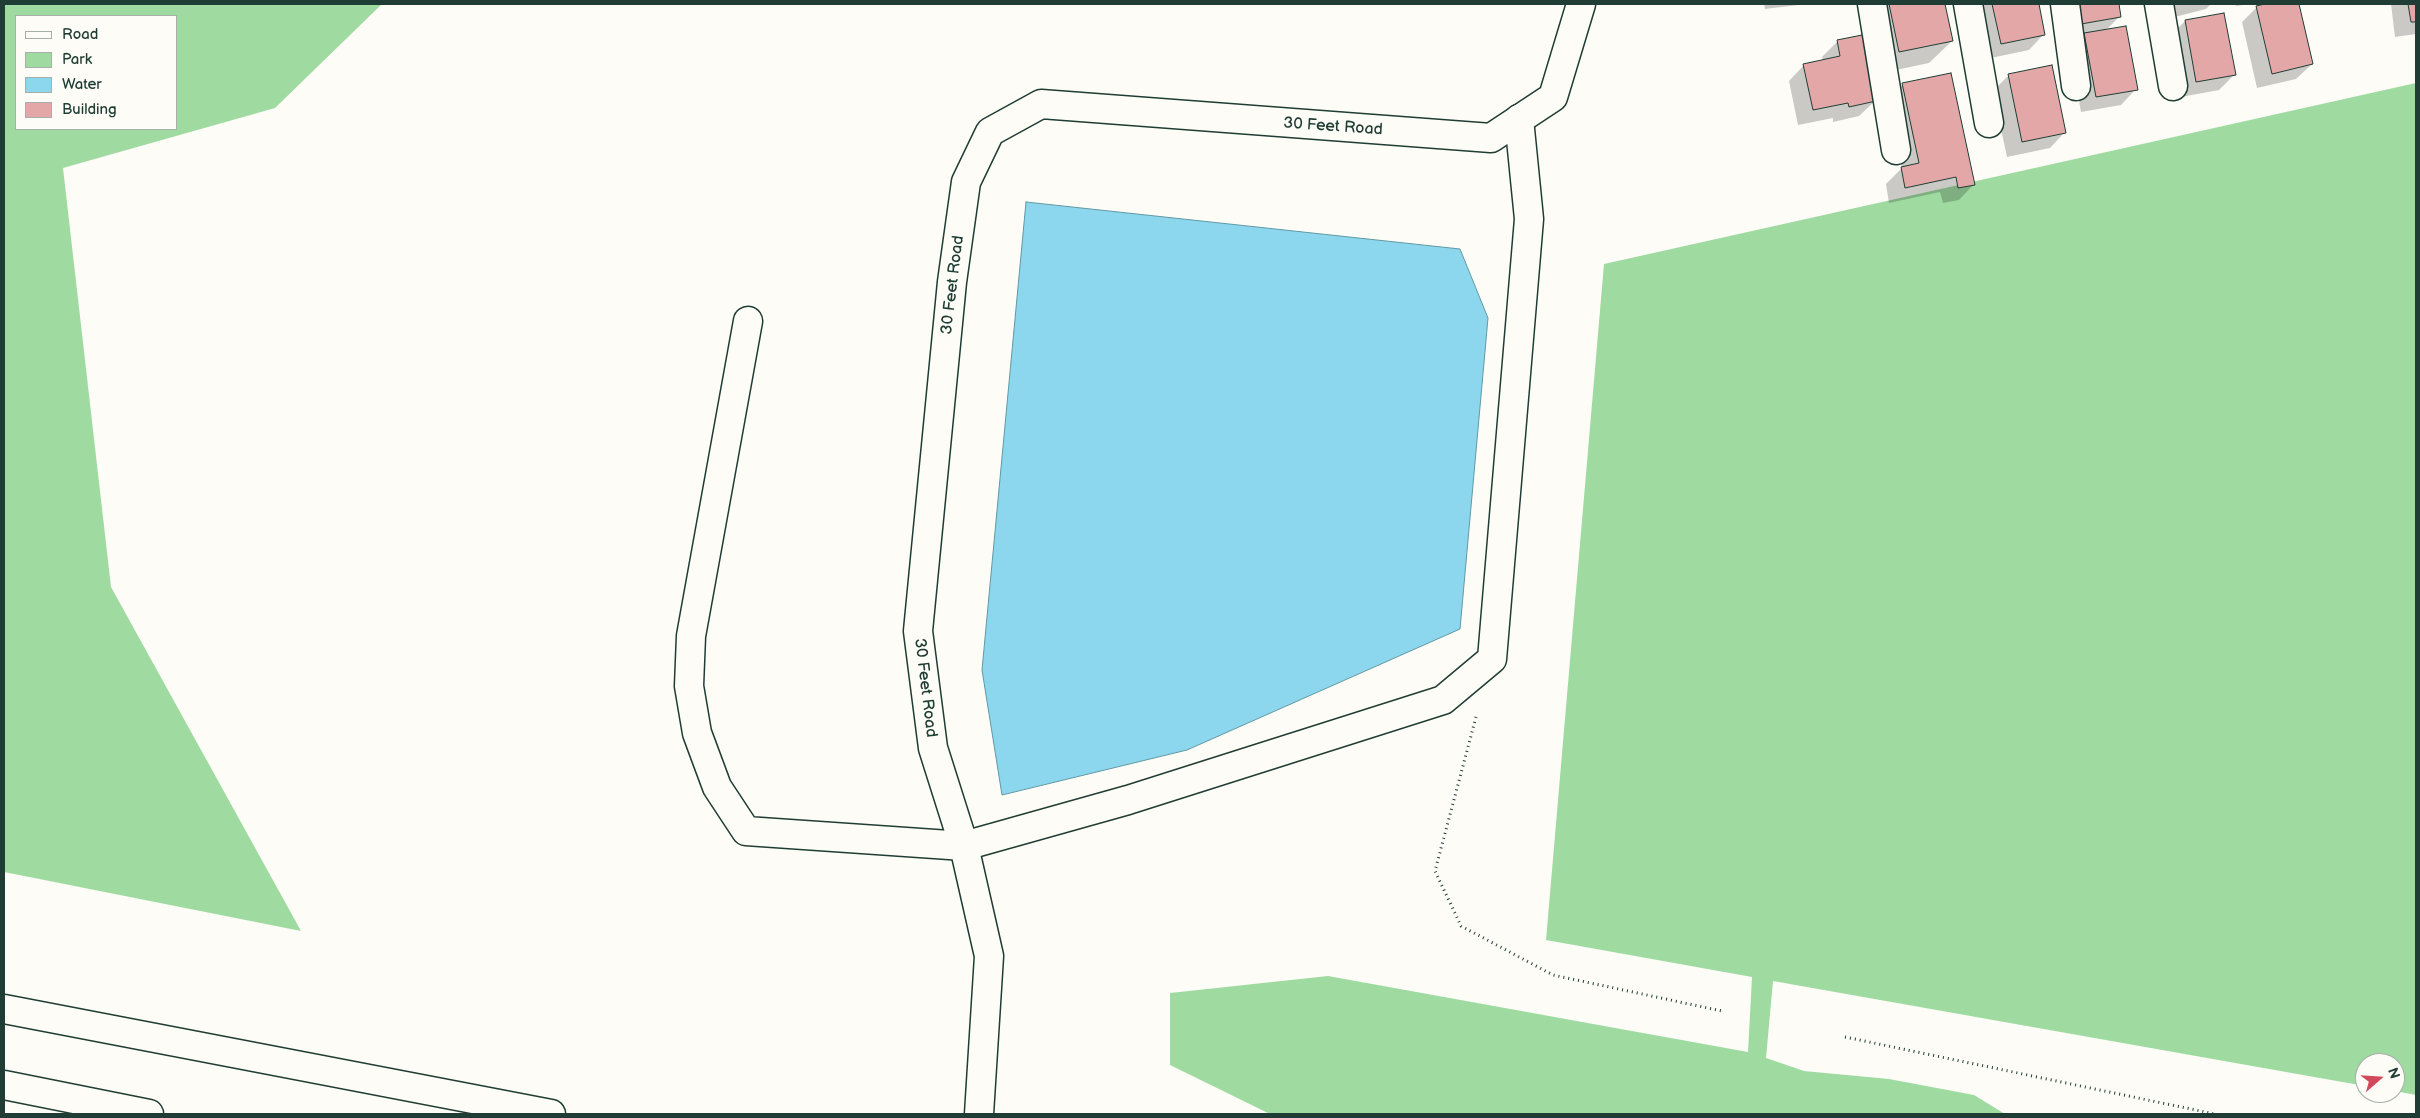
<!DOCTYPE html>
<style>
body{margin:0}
#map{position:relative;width:2420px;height:1118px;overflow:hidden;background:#fdfcf7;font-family:"Balsamiq Sans",sans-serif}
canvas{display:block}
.frame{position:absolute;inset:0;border:5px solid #1f3d34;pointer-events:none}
.legend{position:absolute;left:15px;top:15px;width:162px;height:115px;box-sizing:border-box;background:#fdfcf7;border:1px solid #a4b0a9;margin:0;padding:6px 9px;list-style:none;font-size:15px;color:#1f3d34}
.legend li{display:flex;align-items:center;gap:10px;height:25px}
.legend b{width:25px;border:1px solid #a4b0a9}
.north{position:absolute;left:2355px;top:1053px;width:50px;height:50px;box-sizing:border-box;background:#fdfcf7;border:1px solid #a4b0a9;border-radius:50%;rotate:71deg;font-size:14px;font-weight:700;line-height:20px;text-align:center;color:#1f3d34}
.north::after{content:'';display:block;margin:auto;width:18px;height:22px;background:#d1495b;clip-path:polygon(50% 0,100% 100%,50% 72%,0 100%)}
</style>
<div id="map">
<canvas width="2420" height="1118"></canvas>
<div class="frame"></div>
<ul class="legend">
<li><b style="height:6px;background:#fdfcf7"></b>Road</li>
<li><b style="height:14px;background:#9fdba1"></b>Park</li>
<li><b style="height:14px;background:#8cd7ed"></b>Water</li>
<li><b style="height:14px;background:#e2a7a6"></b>Building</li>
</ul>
<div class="north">N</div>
</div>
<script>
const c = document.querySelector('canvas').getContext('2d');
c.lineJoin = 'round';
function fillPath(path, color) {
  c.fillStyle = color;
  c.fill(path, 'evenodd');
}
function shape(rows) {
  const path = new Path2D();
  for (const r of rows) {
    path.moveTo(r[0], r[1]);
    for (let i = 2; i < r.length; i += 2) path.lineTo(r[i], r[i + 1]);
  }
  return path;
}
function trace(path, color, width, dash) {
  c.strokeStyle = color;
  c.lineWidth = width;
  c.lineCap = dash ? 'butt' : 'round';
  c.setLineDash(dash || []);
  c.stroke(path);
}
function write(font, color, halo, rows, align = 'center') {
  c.font = font + ' "Balsamiq Sans",sans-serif';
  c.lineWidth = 5;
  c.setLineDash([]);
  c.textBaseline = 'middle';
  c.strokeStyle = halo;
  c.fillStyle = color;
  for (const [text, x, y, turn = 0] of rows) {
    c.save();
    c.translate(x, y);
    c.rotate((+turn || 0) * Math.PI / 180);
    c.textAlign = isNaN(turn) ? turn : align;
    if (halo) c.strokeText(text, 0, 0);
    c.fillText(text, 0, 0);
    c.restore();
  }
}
fillPath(shape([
 [4,4,382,4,275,108,63,168,111,587,301,931,4,872],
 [16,16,176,16,176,129,16,129],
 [2416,83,2416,1095,2395,1091,2395,1063,2365,1063,2365,1086,1773,981,1766,1058,1804,1071,1889,1079,1974,1095,2005,1114,1270,1114,1170,1065,1170,993,1328,976,1748,1052,1752,977,1546,940,1604,264]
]), '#9fdba1');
const water = shape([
 [1026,202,1460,249,1488,318,1460,629,1187,750,1002,795,982,670,1026,202]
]);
fillPath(water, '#8cd7ed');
trace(water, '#6099a3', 1);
fillPath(shape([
 [1764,4,1807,4,1765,9],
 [1862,4,1944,4,1952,41,1929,63,1877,74,1875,101,1859,116,1833,122,1833,118,1798,125,1789,81,1804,65,1823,61,1822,57,1838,41,1869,35],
 [1974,4,2038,4,2044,34,2029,50,1986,59],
 [2059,4,2118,4,2120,16,2105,31,2136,89,2121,105,2081,112,2070,50,2085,35,2065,39],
 [2164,4,2211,4,2206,9,2167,19],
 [2235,4,2249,4,2236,6],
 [2270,4,2298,4,2312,64,2296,79,2257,88,2242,22,2257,7],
 [2391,4,2416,4,2416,34,2395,37],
 [2185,21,2234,75,2219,90,2181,97,2170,36],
 [2009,75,2065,132,2050,148,2007,157,1993,91],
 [1903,84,1974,184,1959,200,1943,203,1940,192,1889,203,1886,184,1902,168,1887,100]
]), '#0003');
const building = shape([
 [1889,4,1945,4,1953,41,1899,52,1889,4],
 [1992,4,2039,4,2045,35,2001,44,1992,4],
 [2077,4,2119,4,2121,17,2081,24,2077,4],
 [2265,4,2299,4,2313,64,2272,74,2256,6,2265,4],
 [2408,4,2416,4,2416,22,2411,22,2408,4],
 [2224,13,2236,75,2196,82,2185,20,2224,13],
 [2126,26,2138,90,2096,97,2084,33,2126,26],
 [1872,33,1876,101,1849,107,1848,103,1813,110,1803,64,1840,56,1837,40,1872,33],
 [2052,65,2066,133,2022,142,2008,74,2052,65],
 [1951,73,1975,185,1958,188,1956,177,1905,188,1901,167,1919,163,1902,83,1951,73]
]);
fillPath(building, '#e2a7a6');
trace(building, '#1f3d34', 1);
const minor = shape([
 [1872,4,1896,150],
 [1968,4,1989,123],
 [2065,4,2076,86],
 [2159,4,2173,86],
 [748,321,691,636,689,686,697,733,717,787,746,831,964,846,1128,800,1443,700,1492,659,1529,219,1519,119]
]);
const tertiary = shape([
 [4,1009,551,1114],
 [979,1114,989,956,964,846,933,748,918,631,952,282,966,182,990,132,1041,104,1491,138,1553,97,1581,4]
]);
const trunk = shape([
 [4,1085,149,1114]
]);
trace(minor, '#1f3d34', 31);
trace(tertiary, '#1f3d34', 31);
trace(trunk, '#1f3d34', 31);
trace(shape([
 [1476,717,1435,871,1461,926,1553,975,1722,1011],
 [1845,1037,2215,1114]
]), '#1f3d34', 3, [1, 4]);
trace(minor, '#fdfcf7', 28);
trace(tertiary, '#fdfcf7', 28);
trace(trunk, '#fdfcf7', 28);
write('16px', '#1f3d34', '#fdfcf7', [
 ["30 Feet Road",1333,127,4],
 ["30 Feet Road",953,285,-83],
 ["30 Feet Road",925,688,83]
]);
</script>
